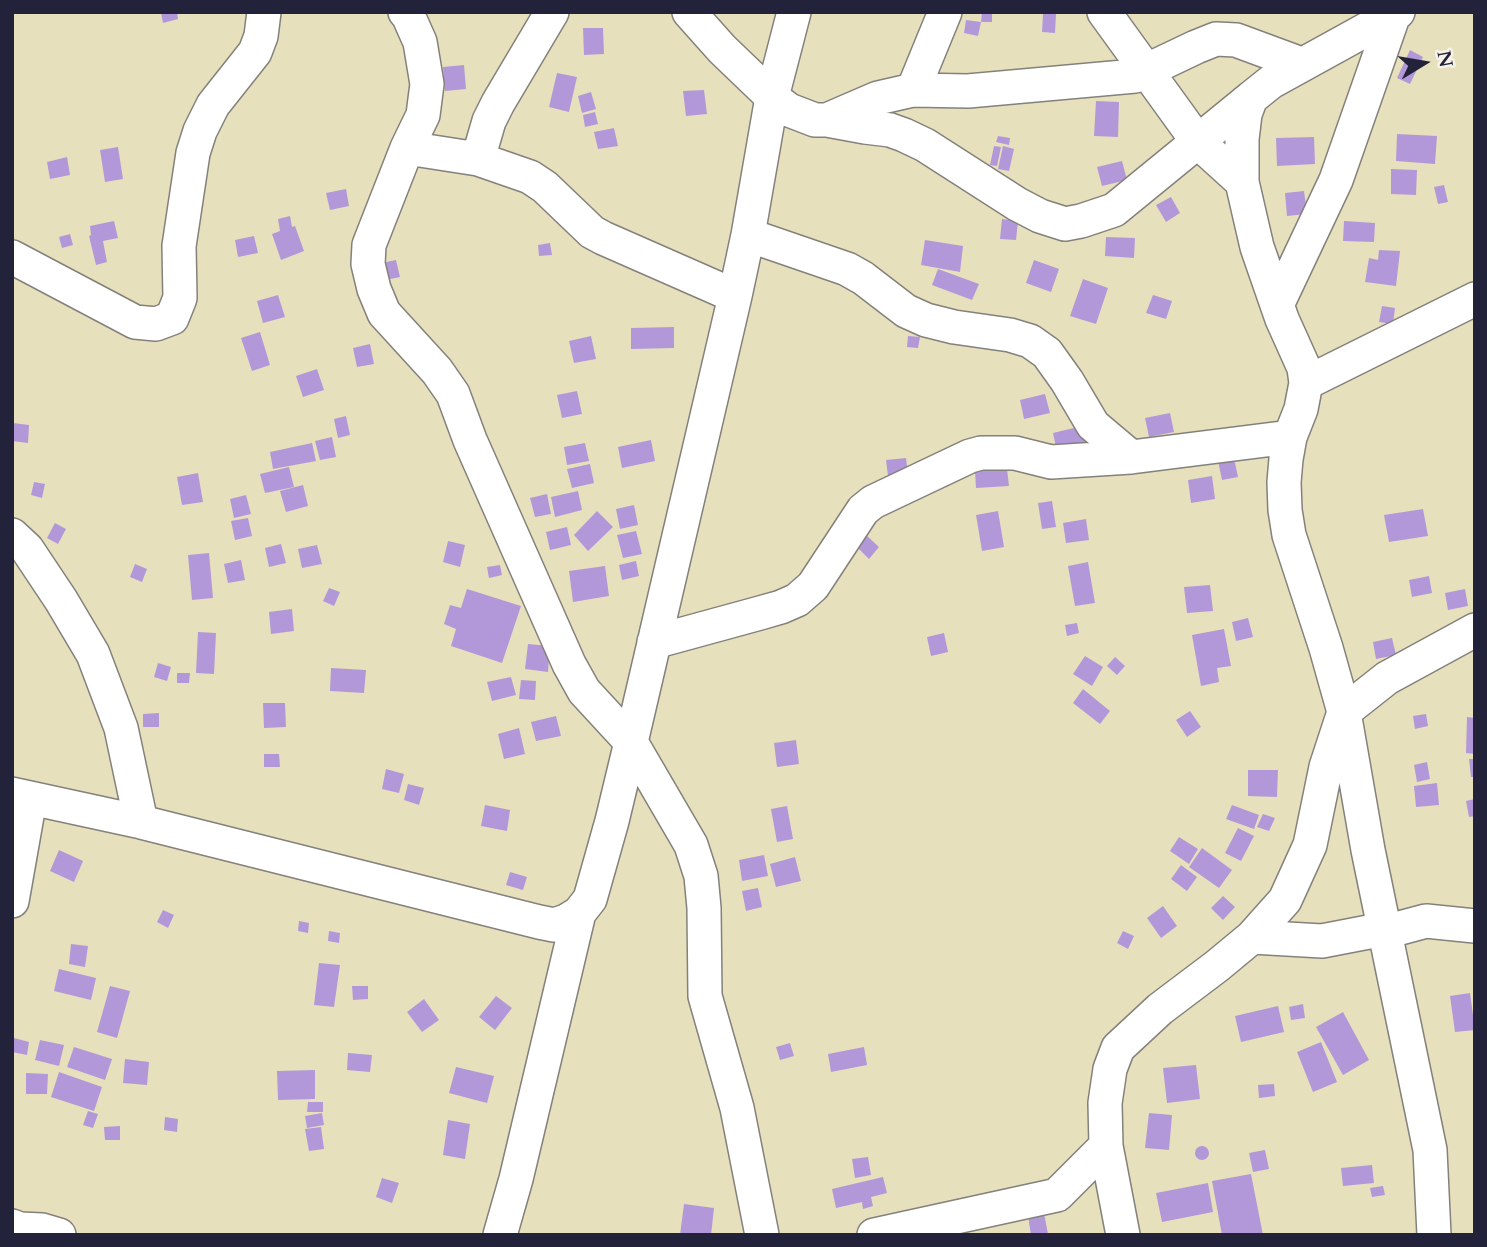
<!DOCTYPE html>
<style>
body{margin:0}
#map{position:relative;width:1487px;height:1247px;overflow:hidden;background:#e7e0bc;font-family:Cardo,serif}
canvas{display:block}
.frame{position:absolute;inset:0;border:14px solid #22223b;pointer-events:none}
.north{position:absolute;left:1389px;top:28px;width:70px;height:70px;-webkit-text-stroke:5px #f7f3e8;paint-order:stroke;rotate:79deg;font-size:19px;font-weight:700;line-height:28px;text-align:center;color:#22223b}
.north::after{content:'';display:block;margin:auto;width:24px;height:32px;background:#22223b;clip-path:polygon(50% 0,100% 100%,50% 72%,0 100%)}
</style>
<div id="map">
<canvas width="1487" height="1247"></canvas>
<div class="frame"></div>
<div class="north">N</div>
</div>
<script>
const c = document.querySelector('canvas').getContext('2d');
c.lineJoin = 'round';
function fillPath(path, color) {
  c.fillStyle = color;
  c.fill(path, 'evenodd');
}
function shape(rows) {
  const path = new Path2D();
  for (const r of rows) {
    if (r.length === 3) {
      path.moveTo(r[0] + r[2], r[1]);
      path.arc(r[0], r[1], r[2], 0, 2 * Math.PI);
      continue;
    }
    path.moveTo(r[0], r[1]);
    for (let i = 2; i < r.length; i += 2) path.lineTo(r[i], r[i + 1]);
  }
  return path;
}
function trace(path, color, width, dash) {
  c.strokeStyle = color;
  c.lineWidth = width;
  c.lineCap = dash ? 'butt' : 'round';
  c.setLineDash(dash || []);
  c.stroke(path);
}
fillPath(shape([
 [177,12,178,19,163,23,161,13],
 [982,12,992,12,992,22,981,22],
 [1043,14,1056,14,1055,33,1042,32],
 [966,20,981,22,978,36,964,33],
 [583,28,603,28,604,54,584,55],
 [1410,50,1423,57,1410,84,1397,78],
 [464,65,466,89,445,91,443,67],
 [557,73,577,77,569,112,549,107],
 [704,90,707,114,686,116,683,91],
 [591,92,596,109,582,113,578,96],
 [1096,101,1119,102,1118,137,1094,136],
 [595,112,598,124,585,127,583,115],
 [614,128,618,146,598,149,594,132],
 [1397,134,1437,136,1435,164,1396,161],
 [998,136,1010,138,1009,145,996,142],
 [1314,137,1315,164,1277,166,1276,138],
 [994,146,1001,147,997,166,990,165],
 [1003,146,1014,149,1009,171,998,169],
 [118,147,123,179,105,182,100,150],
 [67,157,70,175,50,179,47,162],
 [1122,161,1127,180,1102,186,1097,167],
 [1391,169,1417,170,1416,195,1391,194],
 [1444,185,1448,202,1438,204,1434,187],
 [346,189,349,206,330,210,326,193],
 [1304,191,1307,214,1287,216,1285,193],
 [1171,197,1180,213,1166,222,1156,205],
 [290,216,292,227,295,226,304,251,281,260,272,234,280,231,278,219],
 [1002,219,1018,221,1016,240,1000,239],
 [114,221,118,238,103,241,107,262,96,265,89,236,91,235,90,226],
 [1344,221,1375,223,1374,242,1343,241],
 [70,234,73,245,62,248,59,237],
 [254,236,258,253,238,257,235,240],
 [1106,237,1135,238,1134,258,1105,256],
 [925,240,963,246,960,272,921,265],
 [550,243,552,255,539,256,538,245],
 [1379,250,1400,251,1396,286,1365,282,1369,258,1378,260],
 [396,260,400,277,380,281,377,264],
 [1034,260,1059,269,1051,292,1026,283],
 [938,269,979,284,972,300,932,285],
 [1083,279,1108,288,1096,324,1070,316],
 [278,295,285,317,263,323,257,301],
 [1153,295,1172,301,1166,319,1146,313],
 [1382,306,1395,308,1393,324,1379,322],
 [674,327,674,348,631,349,631,328],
 [260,332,270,365,252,371,241,338],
 [591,336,596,359,574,363,569,341],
 [908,336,920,337,918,348,907,347],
 [370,344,374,364,357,367,353,348],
 [317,369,324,390,303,397,296,376],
 [577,391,582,414,562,418,557,395],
 [1045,394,1050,413,1024,419,1020,400],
 [1170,413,1174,432,1149,437,1145,418],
 [346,416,350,435,338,438,334,419],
 [13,423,29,425,28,443,12,441],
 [1082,426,1086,445,1057,452,1053,433],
 [332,437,336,457,320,460,315,441],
 [651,440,655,461,622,468,618,447],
 [312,443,316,461,273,469,270,452],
 [585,443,589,461,567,465,564,447],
 [906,458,909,482,889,484,886,460],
 [1234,458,1238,477,1222,480,1218,461],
 [590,464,594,483,572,488,567,469],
 [289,467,294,487,265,493,260,474],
 [1007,469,1009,486,976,488,975,471],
 [198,473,203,502,182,505,177,477],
 [1212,476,1215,499,1191,503,1188,480],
 [34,482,45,484,42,498,31,495],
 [303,485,308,506,286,512,280,491],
 [578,491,582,510,555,517,551,497],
 [547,494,551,514,535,517,530,498],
 [246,495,251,514,234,518,230,499],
 [1052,501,1056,527,1042,529,1038,503],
 [634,505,638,525,620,529,616,509],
 [1423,509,1428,536,1389,542,1384,515],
 [597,511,613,527,588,551,574,535],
 [998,511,1004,547,982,551,976,515],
 [248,518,252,536,235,540,231,521],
 [1086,519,1089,540,1066,543,1063,523],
 [55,523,66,529,58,544,47,538],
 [567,527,571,545,550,550,546,532],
 [636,531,642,554,623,558,617,535],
 [866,535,879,547,869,559,856,546],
 [448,541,465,545,460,567,443,562],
 [281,544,286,563,269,567,265,548],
 [317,545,322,564,302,568,298,549],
 [209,553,213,598,192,600,188,555],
 [241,560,245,580,228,583,224,564],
 [636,561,639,576,622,580,619,565],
 [1088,562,1095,603,1075,606,1068,566],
 [135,564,147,569,142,582,130,577],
 [500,565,502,575,489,578,487,567],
 [605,566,609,596,573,602,569,571],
 [1429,576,1432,593,1412,597,1409,580],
 [1210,585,1213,611,1187,613,1184,587],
 [329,588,340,592,334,606,323,601],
 [467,589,521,606,502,663,451,646,456,629,444,624,450,605,461,608],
 [1465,589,1468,606,1448,610,1445,593],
 [292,609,294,631,271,634,269,612],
 [1248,618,1253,637,1236,641,1232,622],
 [1077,623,1079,633,1067,636,1065,625],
 [1224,629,1231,666,1217,668,1219,682,1201,686,1192,635],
 [198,632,216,633,214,674,196,673],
 [944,633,948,652,931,656,927,637],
 [1392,638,1396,655,1376,659,1373,642],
 [528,644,550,646,548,672,525,669],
 [1085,656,1103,667,1092,686,1073,674],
 [1115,657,1125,666,1117,675,1107,666],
 [158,663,171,667,167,681,154,677],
 [331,668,366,670,364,693,330,691],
 [177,673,190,673,189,683,177,683],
 [511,677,516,695,492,701,487,682],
 [521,680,536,681,535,700,519,699],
 [1083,689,1110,711,1100,724,1073,703],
 [263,703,285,703,286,727,264,728],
 [1190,711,1201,727,1187,737,1176,720],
 [159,713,159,727,143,727,143,714],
 [1426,714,1428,726,1415,729,1413,716],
 [556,716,561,736,536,741,531,722],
 [1467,717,1475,718,1475,754,1466,753],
 [519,728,525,754,504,759,498,734],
 [796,740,799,764,777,767,774,743],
 [264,754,279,754,280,767,264,767],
 [1469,759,1475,759,1475,777,1471,777],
 [1427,762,1430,779,1417,782,1414,765],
 [386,769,404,774,399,793,382,789],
 [1248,770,1278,770,1277,797,1248,796],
 [1437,783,1439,805,1416,807,1414,786],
 [408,784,424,788,419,805,404,800],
 [1475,799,1475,816,1469,817,1466,801],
 [485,805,510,810,507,831,481,826],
 [1232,805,1259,815,1254,829,1226,819],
 [787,806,793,839,777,842,771,809],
 [1263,814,1275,818,1269,831,1257,827],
 [1238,828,1254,836,1241,861,1225,853],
 [1179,837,1198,849,1189,864,1170,851],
 [1202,848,1232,870,1219,888,1189,867],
 [59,850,83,861,74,882,50,871],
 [764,855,768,876,742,881,739,860],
 [795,857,801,881,776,887,770,864],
 [1181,865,1197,877,1187,891,1171,879],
 [510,872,527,877,523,890,506,885],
 [758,888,762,907,746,911,742,891],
 [1223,896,1235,907,1223,920,1211,908],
 [1163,906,1177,926,1161,938,1147,918],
 [163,910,174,915,168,928,157,922],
 [299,921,309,923,308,933,298,931],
 [329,931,340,933,339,943,328,941],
 [1123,931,1134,936,1128,949,1117,943],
 [71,944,88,946,85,967,69,964],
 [319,963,340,965,334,1007,314,1005],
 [59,969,96,978,91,1000,54,991],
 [110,986,130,991,117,1038,97,1032],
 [352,986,368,986,368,999,353,1000],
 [1470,993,1475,1030,1455,1032,1450,996],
 [496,996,512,1008,495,1030,479,1017],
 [424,999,439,1020,422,1032,407,1012],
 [1303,1004,1305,1018,1291,1020,1289,1007],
 [1278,1006,1284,1032,1241,1042,1235,1016],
 [1343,1012,1369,1060,1343,1075,1316,1027],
 [14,1038,29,1042,27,1055,12,1052],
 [40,1040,64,1045,59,1066,35,1060],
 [1321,1042,1337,1082,1313,1092,1297,1052],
 [790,1043,794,1056,780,1060,776,1047],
 [74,1047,112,1059,105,1080,67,1067],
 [864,1047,867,1065,831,1072,828,1054],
 [348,1053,372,1055,370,1072,347,1070],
 [125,1059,149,1062,147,1085,123,1083],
 [1196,1065,1200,1099,1167,1103,1163,1068],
 [456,1067,494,1076,487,1103,449,1093],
 [315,1070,315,1099,278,1100,277,1071],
 [59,1072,102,1087,94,1111,51,1097],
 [26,1073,48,1074,47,1094,26,1094],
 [1274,1084,1275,1096,1259,1098,1258,1085],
 [308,1102,323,1102,323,1112,307,1112],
 [88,1111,98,1114,93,1128,83,1125],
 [322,1113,324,1125,307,1128,305,1116],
 [1149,1113,1172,1115,1169,1150,1145,1148],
 [165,1117,178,1119,177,1132,164,1130],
 [448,1120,470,1124,465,1159,443,1155],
 [120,1126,120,1140,105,1140,104,1127],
 [321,1127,324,1149,309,1151,305,1129],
 [1202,1153,7],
 [1265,1150,1269,1169,1253,1172,1249,1153],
 [868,1157,871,1175,855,1178,852,1159],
 [1372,1165,1374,1183,1343,1186,1341,1168],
 [1251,1174,1263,1235,1222,1235,1212,1181],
 [883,1177,887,1193,871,1197,873,1206,863,1209,862,1202,836,1208,832,1189],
 [382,1178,399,1183,392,1203,376,1197],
 [1208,1183,1213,1212,1162,1222,1156,1193],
 [1383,1186,1385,1195,1372,1197,1370,1188],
 [684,1204,714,1208,711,1235,680,1235],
 [1044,1213,1048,1234,1031,1235,1028,1216]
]), '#b398d9');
const minor = shape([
 [405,12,408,15,420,42,427,84,423,115,407,148,369,245,368,264,374,289,384,313,437,371,453,394,470,440,569,664,584,691,631,742,691,845,701,876,704,908,705,996,737,1108,762,1235],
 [689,12,722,49,772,97,789,110,815,120,827,120,878,98,913,90,968,91,1135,76,1196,47,1216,39,1236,40,1301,64],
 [1104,12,1198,142,1242,182],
 [1398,12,1271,82,1251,98,1245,114,1242,139,1242,182,1257,247,1282,319,1304,368,1306,383,1301,409,1290,437,1286,459,1284,482,1285,510,1289,535,1326,648,1344,712,1368,850,1430,1150,1434,1235],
 [913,90,945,12],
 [827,120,865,127,890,130,904,135,925,145,1017,204,1040,216,1065,224,1081,221,1114,210,1251,98],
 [407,148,478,159,530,177,545,187,592,232,603,238,735,296],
 [478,159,489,121,498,103,552,12],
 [748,235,847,269,863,278,906,311,926,320,954,327,1010,335,1030,341,1047,353,1067,381,1093,425,1131,457],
 [12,257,135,322,156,324,172,318,180,298,179,246,193,153,200,131,213,105,255,52,261,36,264,12],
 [1277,305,1336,180,1394,14],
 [1306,383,1475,299],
 [12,535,27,549,61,600,93,654,121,728,141,822],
 [654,642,760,613,781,607,797,600,813,586,863,510,873,502,970,456,981,453,1015,453,1051,462,1131,457,1290,437],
 [12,794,141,822,539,922,554,925,566,921,579,913,590,899,612,821,631,742,735,296,748,235,772,97,794,12],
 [12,901,30,799],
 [1252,937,1322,941,1379,930,1385,932,1426,921,1475,926],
 [12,1226,20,1229,42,1230,59,1235],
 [500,1235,516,1179,579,913],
 [874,1235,1057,1195,1106,1146],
 [1123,1235,1106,1146,1105,1103,1110,1069,1118,1048,1160,1009,1217,966,1252,937,1285,900,1310,845,1326,767,1344,712,1387,678,1475,630]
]);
trace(minor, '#84817c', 36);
trace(minor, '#fff', 33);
</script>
